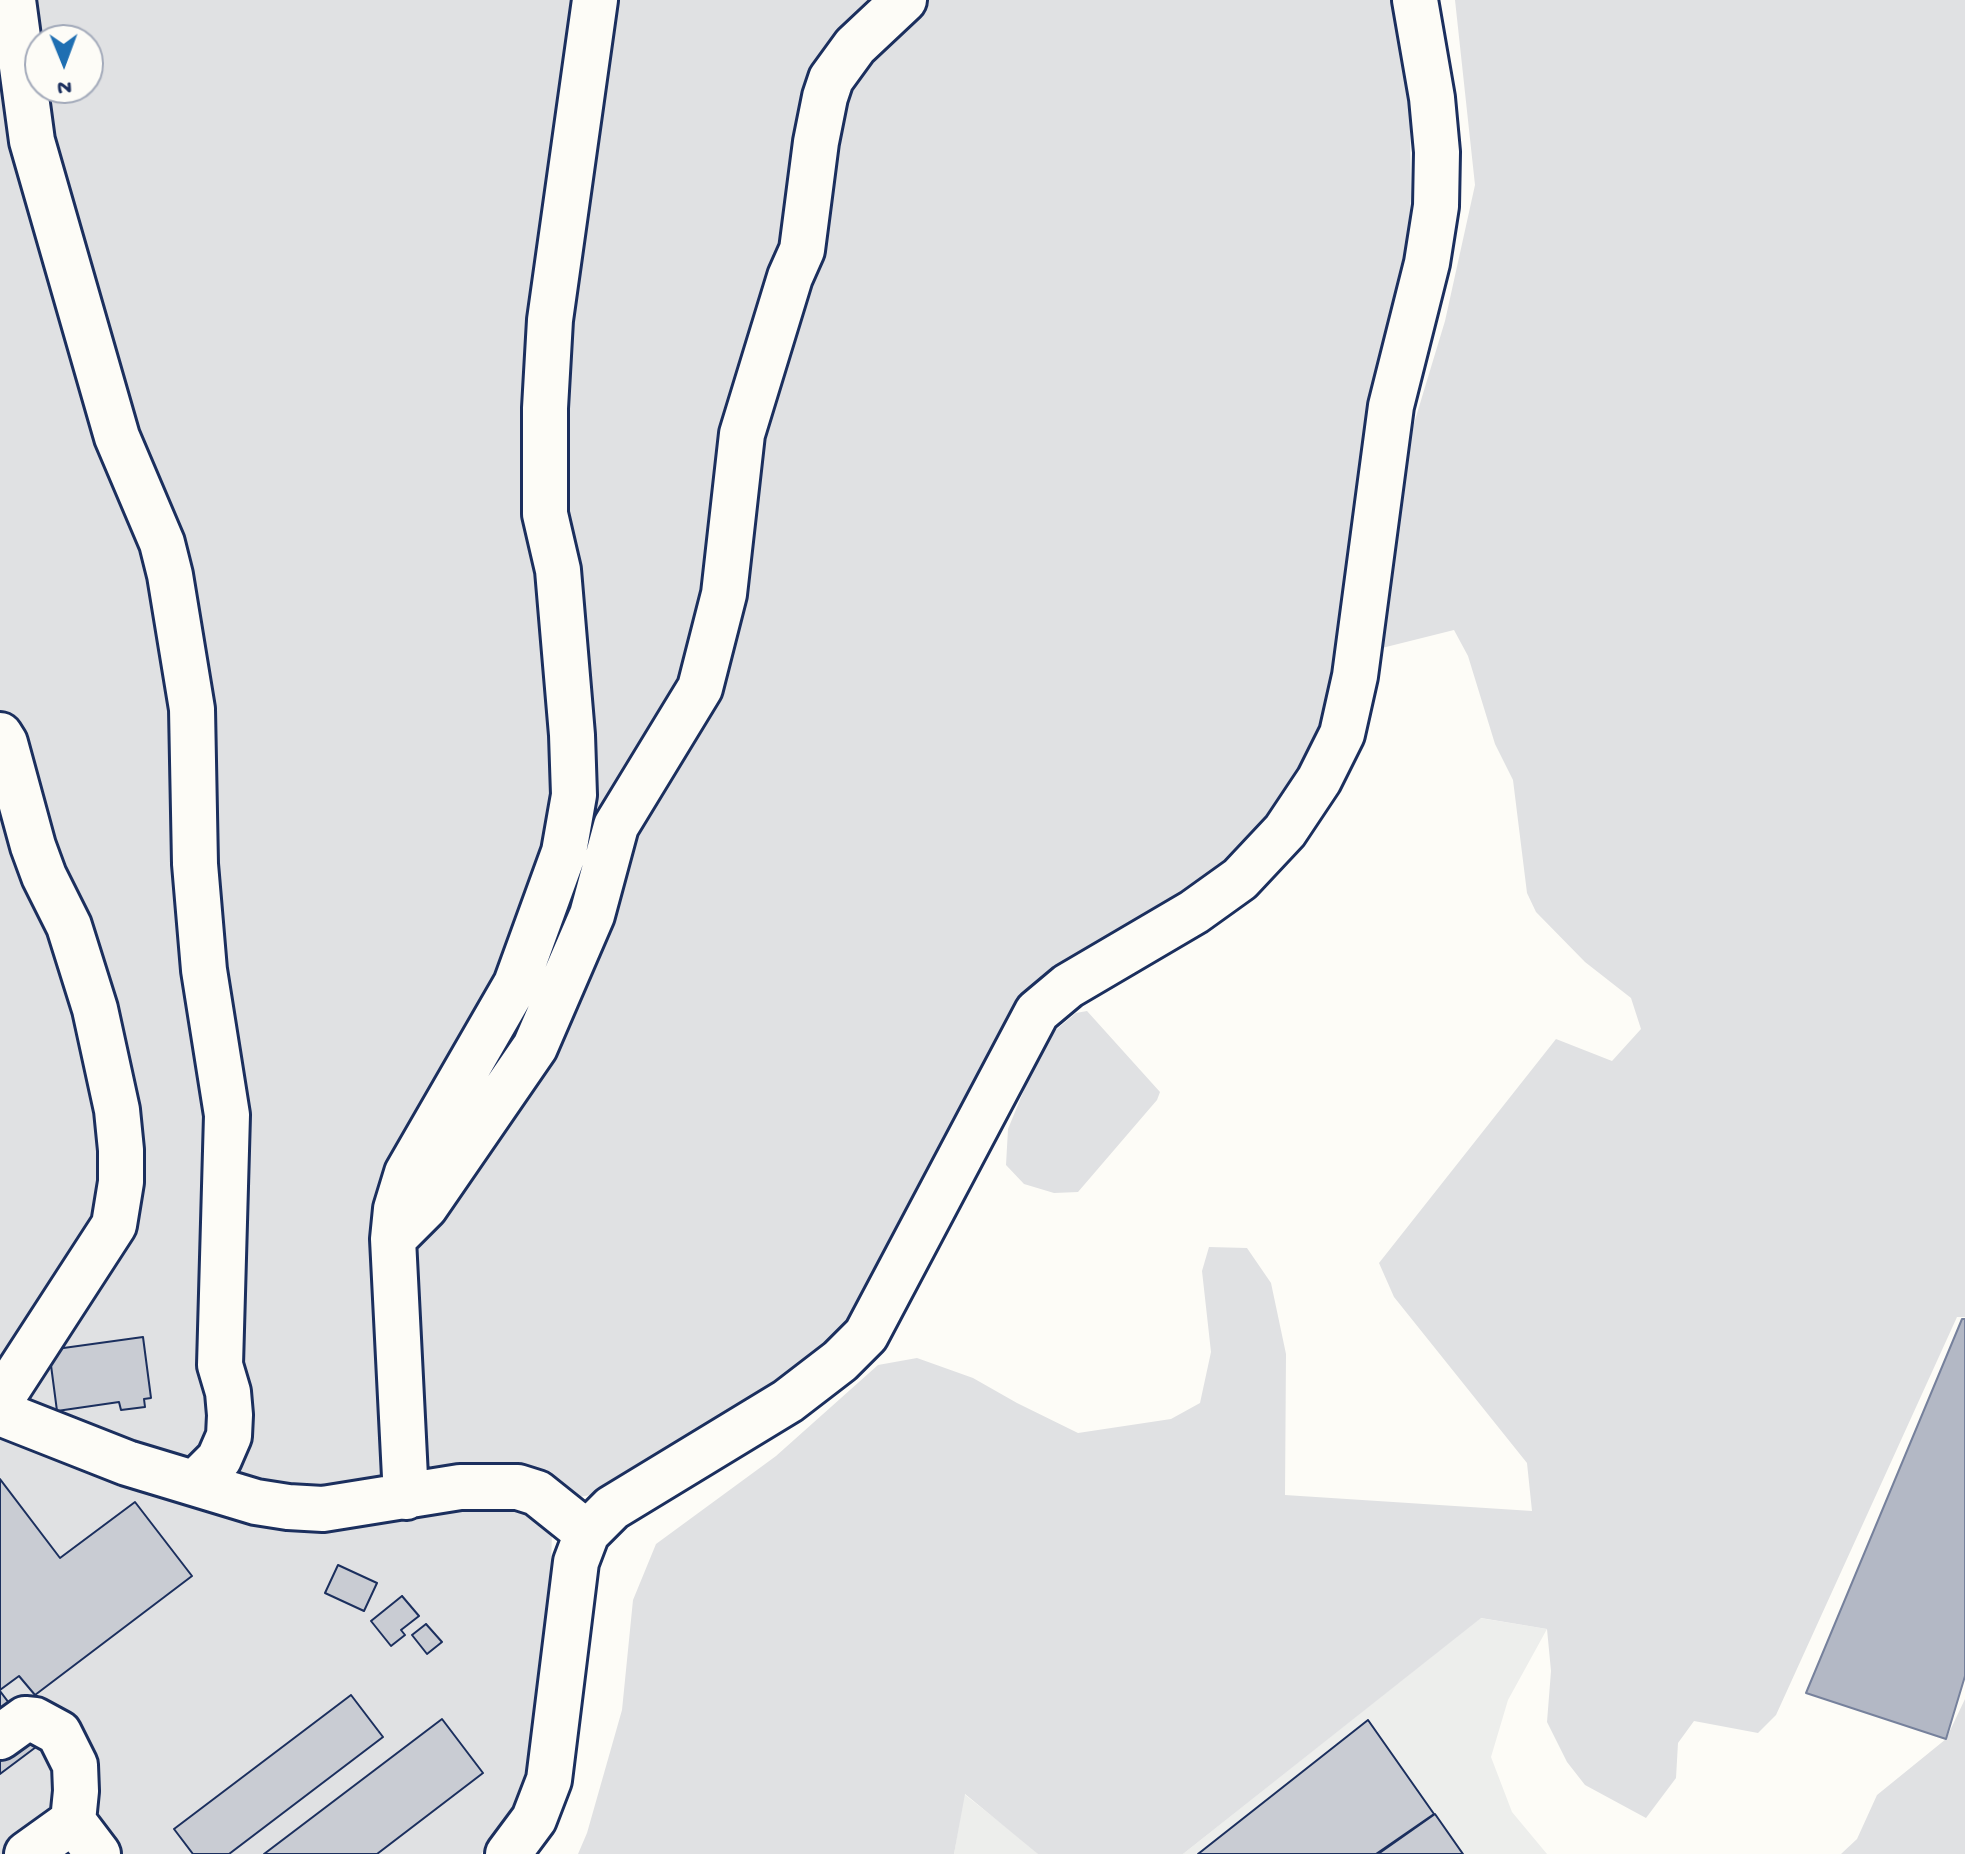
<!DOCTYPE html>
<style>
body{margin:0}
#map{position:relative;width:1965px;height:1854px;overflow:hidden;background:#fdfcf7;font-family:"Gochi Hand",sans-serif}
canvas{display:block}
.north{position:absolute;left:24px;top:24px;width:80px;height:80px;box-sizing:border-box;background:#fdfcf7;border:2px solid #a3aaba;border-radius:50%;rotate:179deg;font-size:22px;font-weight:700;line-height:32px;text-align:center;color:#1b2f5e}
.north::after{content:'';display:block;margin:auto;width:28px;height:36px;background:#1f6fb2;clip-path:polygon(50% 0,100% 100%,50% 72%,0 100%)}
</style>
<div id="map">
<canvas width="1965" height="1854"></canvas>
<div class="north">N</div>
</div>
<script>
const c = document.querySelector('canvas').getContext('2d');
c.lineJoin = 'round';
function fillPath(path, color) {
  c.fillStyle = color;
  c.fill(path, 'evenodd');
}
function shape(rows) {
  const path = new Path2D();
  for (const r of rows) {
    path.moveTo(r[0], r[1]);
    for (let i = 2; i < r.length; i += 2) path.lineTo(r[i], r[i + 1]);
  }
  return path;
}
function trace(path, color, width, dash) {
  c.strokeStyle = color;
  c.lineWidth = width;
  c.lineCap = dash ? 'butt' : 'round';
  c.setLineDash(dash || []);
  c.stroke(path);
}
fillPath(shape([
 [1480,1618,1547,1629,1508,1700,1491,1757,1512,1812,1547,1854,1183,1854],
 [964,1794,1035,1850,1038,1854,954,1854]
]), '#edeeec');
fillPath(shape([
 [0,0,1391,0,1410,110,1411,197,1407,251,1368,403,1327,707,1305,766,1274,812,1230,858,1186,890,1055,970,1020,998,868,1296,820,1348,768,1389,591,1495,572,1498,552,1530,550,1612,534,1756,522,1793,512,1813,481,1854,0,1854],
 [40,40,88,40,88,88,40,88],
 [1455,0,1965,0,1965,1317,1957,1317,1776,1715,1758,1733,1694,1721,1678,1743,1676,1778,1646,1818,1585,1785,1567,1762,1547,1722,1551,1671,1547,1629,1481,1618,1183,1854,1038,1854,965,1794,954,1854,578,1854,587,1833,622,1710,633,1600,656,1544,776,1456,878,1365,917,1358,973,1378,1017,1403,1078,1433,1171,1419,1200,1403,1211,1352,1202,1271,1209,1247,1247,1248,1271,1283,1286,1354,1285,1495,1532,1511,1527,1463,1394,1297,1379,1263,1556,1039,1612,1061,1641,1029,1631,998,1585,962,1536,912,1527,893,1513,780,1495,744,1468,656,1454,630,1382,648,1412,430,1445,321,1475,185],
 [1087,1011,1160,1092,1157,1100,1078,1192,1054,1193,1024,1184,1006,1165,1008,1129,1045,1039,1076,1013],
 [1965,1699,1965,1854,1841,1854,1857,1839,1877,1795,1946,1739]
]), '#e0e1e3');
const water = shape([
 [1962,1319,1965,1319,1965,1676,1946,1739,1806,1693,1962,1319]
]);
fillPath(water, '#b3b8c5');
trace(water, '#76819c', 2);
const building = shape([
 [143,1337,151,1398,144,1399,145,1407,121,1410,119,1402,57,1411,49,1350,143,1337],
 [0,1479,60,1558,135,1502,192,1576,35,1695,19,1676,0,1690,0,1479],
 [338,1565,377,1583,364,1611,325,1593,338,1565],
 [402,1596,419,1616,401,1630,405,1635,391,1646,371,1621,402,1596],
 [426,1624,442,1642,427,1654,412,1635,426,1624],
 [0,1691,40,1744,0,1774,0,1691],
 [351,1695,383,1737,229,1854,193,1854,174,1829,351,1695],
 [442,1719,483,1773,377,1854,264,1854,442,1719],
 [1368,1720,1434,1814,1376,1854,1198,1854,1368,1720],
 [1435,1814,1463,1854,1378,1854,1435,1814]
]);
fillPath(building, '#c9ccd3');
trace(building, '#1b2f5e', 2);
const minor = shape([
 [13,0,32,141,117,437,162,543,170,575,192,709,195,864,204,970,227,1115,220,1365,228,1392,230,1415,229,1436,219,1459,195,1483],
 [0,735,5,743,33,846,44,876,69,926,95,1009,117,1110,121,1150,121,1182,114,1225,0,1401],
 [393,1239,425,1207,535,1047,592,915,616,826,700,688,724,594,742,434,790,277,802,250,816,142,825,97,831,79,855,46,904,0],
 [0,1413,127,1463,256,1502,288,1507,323,1509,460,1487,518,1487,537,1493,587,1533],
 [406,1497,393,1239,396,1209,407,1173,516,984,564,852,574,795,572,735,558,570,545,514,545,408,550,320,595,0],
 [0,1737,25,1719,35,1720,59,1733,75,1765,76,1791,73,1821,27,1854],
 [73,1821,98,1854],
 [508,1854,534,1819,549,1780,576,1562,587,1533,612,1508,788,1401,840,1361,866,1335,1037,1012,1068,986,1194,912,1240,879,1285,831,1319,780,1342,734,1355,676,1391,406,1427,263,1436,206,1437,152,1432,98,1415,0]
]);
trace(minor, '#1b2f5e', 50);
trace(minor, '#fdfcf7', 44);
</script>
